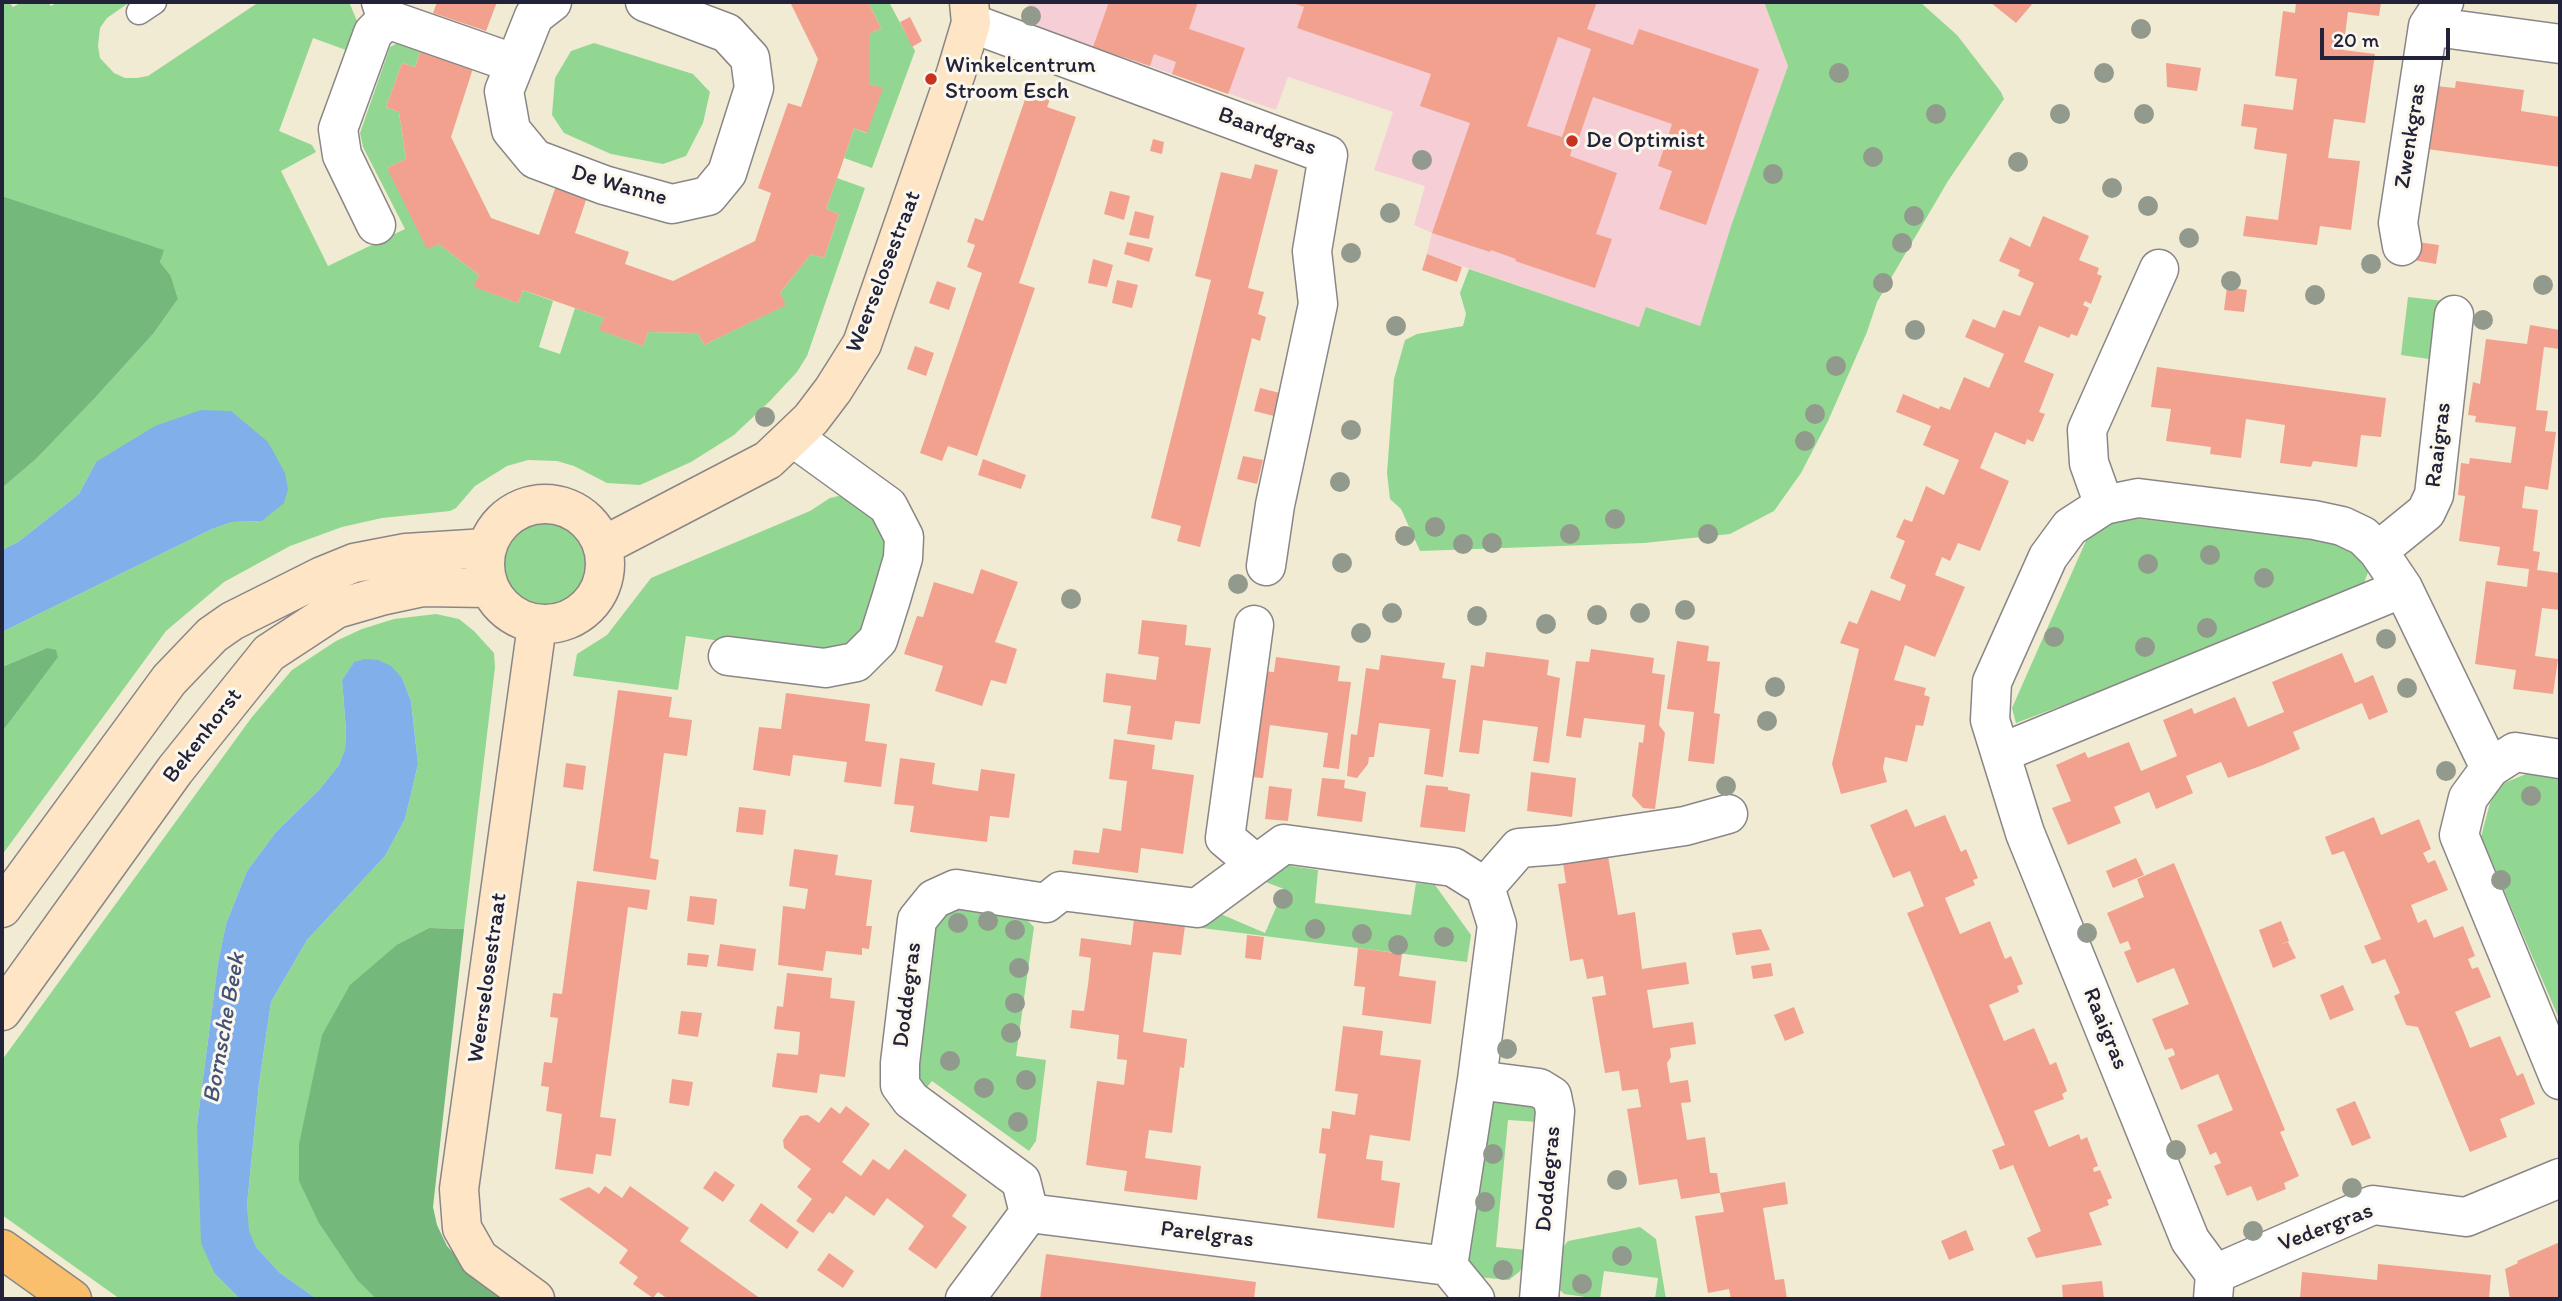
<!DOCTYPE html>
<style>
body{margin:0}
#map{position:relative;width:2562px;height:1301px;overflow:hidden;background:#f2ebd3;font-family:Itim,sans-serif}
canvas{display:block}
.frame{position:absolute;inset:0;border:4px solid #22223b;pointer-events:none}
.scale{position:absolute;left:2320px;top:28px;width:130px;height:32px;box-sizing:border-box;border:4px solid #22223b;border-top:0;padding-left:9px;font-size:21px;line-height:24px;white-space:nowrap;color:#22223b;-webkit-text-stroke:5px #fbf7ec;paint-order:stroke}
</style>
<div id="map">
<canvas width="2562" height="1301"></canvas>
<div class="frame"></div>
<div class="scale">20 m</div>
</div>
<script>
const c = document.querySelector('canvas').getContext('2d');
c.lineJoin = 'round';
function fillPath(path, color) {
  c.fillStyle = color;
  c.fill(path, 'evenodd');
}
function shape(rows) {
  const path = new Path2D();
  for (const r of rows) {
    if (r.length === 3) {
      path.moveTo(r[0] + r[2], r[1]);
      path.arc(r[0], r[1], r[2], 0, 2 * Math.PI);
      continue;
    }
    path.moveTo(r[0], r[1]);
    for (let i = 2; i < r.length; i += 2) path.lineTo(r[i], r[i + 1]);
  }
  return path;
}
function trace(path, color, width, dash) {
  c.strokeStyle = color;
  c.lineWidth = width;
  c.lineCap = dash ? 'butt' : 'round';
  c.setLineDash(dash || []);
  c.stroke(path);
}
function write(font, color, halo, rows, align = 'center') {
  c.font = font + ' Itim,sans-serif';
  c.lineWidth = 6;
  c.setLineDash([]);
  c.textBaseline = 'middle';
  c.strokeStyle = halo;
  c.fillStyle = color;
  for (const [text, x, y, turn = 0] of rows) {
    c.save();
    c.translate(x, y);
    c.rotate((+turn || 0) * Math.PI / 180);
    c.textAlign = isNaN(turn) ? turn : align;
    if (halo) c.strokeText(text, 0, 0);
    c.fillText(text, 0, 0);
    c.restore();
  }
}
fillPath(shape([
 [1029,2,1764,2,1788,66,1731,226,1700,326,1647,307,1639,327,1427,254,1432,233,1414,225,1425,186,1374,170,1393,112,1288,77,1276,110,1022,22]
]), '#f6cfd6');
fillPath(shape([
 [2,2,9,2,13,7,22,2,48,2,51,6,58,2,130,2,107,18,100,28,98,46,100,58,114,73,125,78,137,78,148,76,259,2,349,2,357,21,346,50,313,38,279,131,312,145,316,152,281,171,328,266,405,229,363,147,360,133,390,47,411,36,424,41,415,67,402,63,386,107,399,112,406,159,387,168,439,244,479,275,475,287,518,303,523,290,553,301,539,347,560,354,575,308,604,318,600,330,643,346,648,332,698,333,704,345,785,305,780,293,811,254,824,258,839,214,826,209,837,178,865,188,807,356,797,372,770,401,734,435,691,462,640,485,607,483,574,466,557,461,528,460,507,466,475,486,456,508,450,511,382,518,342,527,290,546,224,582,166,631,2,855,2,732,58,656,47,648,2,667,2,632,212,529,232,522,262,521,96,462,79,494,18,542,2,550,2,488,36,459,94,399,153,334,178,299,171,276,160,262,163,250,2,196],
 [868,2,889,2,915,51,872,168,844,158,854,128,866,133,882,88,869,84,869,34,881,28],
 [1764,2,1920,2,1957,35,2001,92,2004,99,1948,181,1877,302,1867,332,1828,421,1801,473,1774,511,1730,534,1644,543,1420,551,1401,509,1390,499,1387,473,1394,379,1405,340,1417,334,1463,326,1466,314,1460,293,1469,269,1639,327,1646,307,1700,326,1731,226,1788,66],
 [594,43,693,74,710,92,703,123,686,156,663,164,611,154,564,133,552,115,555,78,571,51],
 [2408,297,2444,301,2436,360,2401,355],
 [843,495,872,513,890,550,864,638,823,656,686,636,678,690,573,676,577,654,607,635,651,578,810,511,830,498],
 [545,563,50],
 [2133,518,2334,542,2347,546,2371,564,2360,594,2016,723,2012,708,2089,534,2109,524],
 [436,614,459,619,474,631,494,653,495,667,464,929,429,928,398,944,358,1281,376,1299,317,1299,280,1273,256,1247,248,1231,247,1205,259,1084,271,1002,307,940,385,856,405,819,418,764,411,701,402,678,354,662,342,680,346,730,345,749,339,765,319,790,276,832,247,871,226,924,218,963,197,1125,215,1274,240,1299,120,1299,2,1215,2,1060,252,717,292,670,336,641,362,629,394,619],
 [2543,767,2560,770,2560,1021,2481,837,2490,803,2502,784],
 [1279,864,1318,870,1315,903,1411,915,1416,883,1435,885,1471,935,1467,962,1202,928,1203,922,1216,912,1265,933,1284,889,1258,879],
 [972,906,1020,913,1034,927,1016,1056,1046,1060,1036,1141,1029,1151,932,1081,924,1091,915,1075,932,932,948,912],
 [1492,1101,1531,1101,1539,1111,1538,1122,1508,1120,1496,1247,1527,1250,1524,1265,1519,1272,1509,1280,1477,1277,1469,1269,1466,1245],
 [1640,1227,1656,1239,1666,1299,1655,1299,1658,1278,1604,1271,1600,1299,1564,1294,1560,1290,1561,1259,1563,1247,1568,1241]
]), '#91d791');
fillPath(shape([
 [2,196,164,250,160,262,171,276,178,299,153,334,94,399,36,459,2,488],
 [47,648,56,650,58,657,2,732,2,667],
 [429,928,464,929,433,1207,437,1225,447,1246,462,1263,512,1299,376,1299,358,1281,319,1223,299,1181,299,1144,322,1035,350,985,398,944]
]), '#74b87b');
fillPath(shape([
 [201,410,231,411,268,442,285,473,288,489,284,503,262,521,232,522,212,529,2,632,2,550,18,542,79,494,96,462,155,426],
 [365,659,378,660,391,666,402,678,411,701,418,764,405,819,385,856,307,940,271,1002,259,1084,247,1205,249,1231,256,1247,280,1273,317,1299,240,1299,215,1274,201,1243,197,1125,218,963,226,924,247,871,276,832,319,790,339,765,345,749,346,730,342,680,354,662]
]), '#80afea');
fillPath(shape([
 [437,2,497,2,486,31,433,13],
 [790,2,868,2,881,28,869,34,869,84,883,88,867,133,854,128,840,170,826,209,839,214,824,258,811,254,780,293,786,305,704,345,698,333,648,332,643,346,599,330,604,318,575,308,523,290,518,303,474,287,479,275,439,244,427,249,387,168,406,159,399,112,386,107,402,63,415,67,424,41,476,59,451,137,491,218,539,235,557,183,588,194,575,233,629,252,625,264,673,281,755,241,771,193,758,188,788,103,801,107,818,59],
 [1109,2,1198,2,1189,29,1245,48,1228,94,1172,74,1176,62,1154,54,1150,66,1093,47],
 [1290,2,1597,2,1587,29,1633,45,1639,29,1759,69,1706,225,1659,209,1672,171,1658,166,1672,124,1593,97,1577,143,1574,142,1570,156,1617,173,1596,234,1612,239,1595,288,1515,261,1516,259,1491,250,1490,252,1432,233,1470,123,1420,106,1431,74,1297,28,1304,7],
 [1558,37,1591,49,1562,137,1527,126],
 [1990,2,2034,2,2016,23],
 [2296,2,2381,2,2379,16,2348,12,2343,50,2375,54,2365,123,2334,119,2328,158,2360,161,2351,230,2320,226,2317,245,2243,236,2246,216,2278,220,2287,154,2254,149,2257,128,2241,126,2244,104,2293,110,2297,79,2275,76,2283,11,2295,13],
 [910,17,922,41,912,47,900,22],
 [2166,63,2201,68,2197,91,2167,87],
 [2456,81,2524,90,2521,111,2560,117,2560,167,2427,149,2436,86,2455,88],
 [1030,85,1053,92,1047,107,1076,117,1019,283,1035,288,977,456,948,446,942,461,920,453,982,273,967,267,975,245,967,242,975,218,983,221],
 [1153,139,1164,142,1162,154,1150,151],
 [1255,164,1278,170,1248,288,1264,292,1258,314,1266,317,1260,341,1252,338,1200,547,1177,541,1181,526,1151,518,1211,280,1195,276,1221,172,1251,179],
 [1110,191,1130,196,1124,220,1104,214],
 [1135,211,1154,216,1149,239,1129,235],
 [2043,216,2089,236,2079,260,2099,268,2097,274,2102,276,2091,304,2085,301,2083,305,2089,308,2077,336,2071,334,2069,338,2039,326,2024,362,2054,374,2039,412,2045,414,2033,442,2027,439,2025,445,1995,432,1980,468,2009,481,1980,551,1958,543,1950,561,1942,557,1935,575,1965,587,1935,657,1905,645,1894,680,1926,688,1924,695,1930,697,1923,726,1916,725,1907,762,1885,757,1883,768,1887,782,1841,794,1832,764,1859,649,1840,643,1849,621,1857,624,1871,590,1900,601,1906,585,1890,578,1905,541,1896,537,1904,519,1912,522,1926,486,1944,495,1959,460,1923,445,1931,426,1896,412,1903,394,1939,409,1940,406,1950,410,1964,377,1989,388,2004,354,1965,337,1973,319,1995,328,2003,310,2020,316,2034,283,2018,276,2020,270,1999,261,2010,237,2030,247],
 [1127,242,1153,248,1149,262,1124,254],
 [2417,242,2439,245,2436,264,2413,260],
 [1427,254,1462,267,1457,282,1422,270],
 [1093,259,1113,265,1107,287,1088,283],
 [1117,280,1138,285,1132,308,1112,303],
 [937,281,956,288,949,310,929,303],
 [2227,287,2247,290,2244,312,2224,310],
 [2530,325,2560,330,2560,349,2544,347,2536,410,2548,411,2545,431,2556,432,2548,490,2525,486,2522,508,2538,510,2533,551,2540,552,2537,570,2560,573,2560,610,2542,608,2535,656,2558,659,2553,694,2513,689,2516,670,2475,664,2486,581,2527,587,2529,569,2497,565,2500,547,2459,541,2465,496,2458,495,2461,463,2469,464,2470,458,2511,463,2516,427,2475,422,2476,416,2468,415,2473,382,2480,384,2486,339,2527,344],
 [915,346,934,353,926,376,907,369],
 [2157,367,2386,398,2381,437,2361,435,2357,467,2313,461,2311,467,2280,463,2285,425,2246,419,2241,458,2210,454,2211,447,2166,441,2171,409,2151,407],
 [1260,388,1280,393,1274,416,1254,411],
 [1243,456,1263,460,1257,484,1237,479],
 [983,459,1026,475,1021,489,978,475],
 [981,569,1018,582,995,642,1017,649,1006,684,991,680,982,706,935,691,943,666,904,654,917,616,923,617,934,582,973,594],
 [1142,620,1187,625,1185,645,1211,648,1200,724,1175,721,1172,740,1127,734,1131,706,1103,702,1106,673,1156,680,1159,657,1138,654],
 [1677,641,1709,646,1707,661,1720,662,1714,713,1720,714,1714,764,1688,761,1694,712,1667,709],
 [1591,649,1654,658,1652,673,1665,675,1659,725,1665,733,1655,809,1643,808,1632,796,1639,742,1643,743,1645,725,1584,718,1581,738,1566,736,1576,661,1589,662],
 [1486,652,1549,660,1547,675,1560,678,1549,763,1533,761,1538,727,1483,720,1479,754,1459,752,1471,665,1484,667],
 [2342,653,2355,683,2373,675,2388,712,2369,720,2362,703,2293,732,2300,749,2263,765,2228,778,2221,762,2186,776,2193,793,2156,809,2149,792,2114,807,2121,823,2068,845,2052,808,2071,801,2056,765,2085,752,2088,758,2129,742,2141,771,2177,756,2163,720,2192,708,2194,714,2235,697,2248,727,2284,712,2272,682],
 [1381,655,1445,663,1442,678,1456,680,1443,777,1424,774,1430,729,1379,723,1374,757,1369,757,1368,764,1357,778,1347,776,1351,734,1357,735,1366,668,1379,670],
 [1276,657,1340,666,1338,681,1351,682,1339,769,1323,767,1328,733,1270,725,1263,778,1242,776,1261,671,1274,672],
 [618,690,672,697,669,717,692,720,687,756,664,753,650,858,659,860,656,880,593,871],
 [786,693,870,704,865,741,887,744,881,787,844,782,847,762,793,755,790,776,753,770,759,727,781,729],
 [1114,739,1155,745,1152,769,1194,775,1183,854,1141,848,1138,873,1072,864,1074,850,1099,853,1103,828,1121,831,1127,781,1109,779],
 [900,758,935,763,932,784,955,788,978,791,981,769,1015,774,1009,818,990,816,987,842,910,832,914,806,894,804],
 [566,763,586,766,583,790,563,787],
 [1531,772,1576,778,1572,817,1527,811],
 [1322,778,1345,780,1344,788,1366,792,1362,822,1317,816],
 [1426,785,1448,787,1448,790,1470,794,1465,832,1420,827],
 [1269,786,1292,789,1288,821,1265,819],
 [739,807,766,810,763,835,736,832],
 [1907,809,1915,827,1945,815,1961,852,1966,849,1978,878,1973,880,1975,885,1945,898,1960,934,1990,921,2005,959,2011,956,2023,984,2017,986,2019,992,1989,1005,2004,1041,2034,1028,2050,1065,2056,1062,2067,1091,2062,1094,2064,1099,2034,1111,2049,1147,2079,1134,2081,1140,2087,1137,2098,1166,2093,1168,2094,1172,2100,1170,2112,1198,2107,1200,2109,1205,2089,1213,2102,1245,2036,1258,2027,1238,2041,1231,2013,1165,2000,1170,1992,1150,2005,1145,1907,913,1924,906,1910,871,1893,878,1870,825],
 [2374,817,2381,835,2419,819,2431,849,2423,853,2428,863,2435,860,2448,890,2411,905,2418,923,2426,919,2434,938,2463,926,2475,956,2468,959,2472,969,2478,967,2491,997,2455,1012,2463,1030,2470,1048,2500,1036,2517,1076,2523,1073,2535,1104,2500,1119,2507,1137,2470,1152,2418,1027,2406,1025,2394,996,2400,993,2385,959,2372,964,2364,946,2381,939,2344,851,2332,855,2325,837],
 [794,849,838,855,835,875,872,880,866,926,872,926,869,949,862,948,862,955,826,951,823,971,778,965,783,906,805,909,808,889,789,886],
 [1608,856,1618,915,1635,912,1642,969,1686,962,1689,984,1647,990,1653,1028,1693,1022,1696,1044,1670,1048,1671,1057,1667,1063,1670,1083,1688,1080,1691,1102,1681,1103,1687,1140,1705,1137,1710,1173,1717,1173,1720,1193,1681,1199,1677,1179,1639,1185,1627,1109,1641,1107,1638,1089,1622,1091,1619,1071,1605,1073,1592,997,1606,995,1603,976,1587,979,1583,959,1570,961,1558,884,1566,883,1563,863],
 [2136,858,2144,875,2113,888,2106,871],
 [2174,863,2285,1130,2280,1132,2299,1176,2284,1183,2286,1189,2257,1201,2251,1186,2227,1196,2214,1166,2221,1163,2216,1152,2210,1155,2197,1125,2233,1110,2218,1074,2181,1090,2168,1058,2175,1055,2174,1051,2172,1048,2165,1050,2152,1019,2189,1004,2174,968,2137,983,2124,952,2131,949,2128,941,2120,944,2107,913,2144,897,2137,879],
 [577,881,650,890,647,910,628,907,600,1117,616,1119,611,1156,596,1154,593,1174,555,1169,562,1114,546,1111,549,1087,541,1086,544,1062,552,1063,558,1018,550,1017,553,993,562,994],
 [690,896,717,899,714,925,687,921],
 [1134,919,1185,926,1181,955,1153,952,1143,1032,1187,1039,1184,1068,1180,1067,1172,1133,1149,1130,1145,1158,1201,1166,1197,1200,1124,1191,1127,1171,1086,1165,1097,1081,1124,1085,1127,1060,1117,1059,1119,1035,1070,1028,1072,1010,1084,1011,1088,985,1091,958,1079,956,1081,938,1131,945],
 [2281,921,2289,941,2279,945,2288,942,2296,958,2273,968,2259,930],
 [1761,929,1770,950,1736,955,1732,933],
 [1247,935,1264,937,1261,960,1245,958],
 [720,944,756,949,753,971,717,966],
 [1358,948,1402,954,1399,976,1436,981,1431,1024,1362,1015,1365,987,1354,986],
 [688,953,709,955,707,967,687,965],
 [1771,963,1773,976,1753,979,1751,966],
 [787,973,832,978,830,998,855,1001,845,1077,820,1074,817,1093,772,1087,777,1053,798,1055,800,1032,774,1029,777,1006,783,1007],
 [2343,985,2354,1010,2330,1020,2320,995],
 [1794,1007,1804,1033,1785,1041,1774,1015],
 [681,1011,702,1013,698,1037,678,1034],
 [1343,1026,1383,1031,1380,1055,1421,1060,1410,1141,1370,1135,1366,1159,1383,1161,1381,1180,1400,1183,1394,1228,1317,1218,1326,1154,1319,1153,1322,1128,1330,1129,1332,1111,1355,1115,1358,1094,1335,1091],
 [672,1079,693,1082,689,1106,669,1103],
 [2355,1101,2371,1138,2352,1146,2336,1109],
 [846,1106,870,1124,842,1162,861,1176,873,1159,889,1170,905,1149,967,1195,952,1216,967,1227,936,1269,908,1249,924,1226,887,1198,874,1216,846,1196,833,1214,829,1212,813,1233,796,1221,812,1199,797,1187,811,1169,784,1148,783,1140,800,1116,808,1115,819,1123,831,1107,840,1114],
 [715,1171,735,1185,723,1202,703,1188],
 [1785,1182,1788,1204,1763,1208,1775,1280,1784,1279,1787,1299,1731,1299,1729,1289,1708,1293,1695,1216,1724,1212,1720,1193],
 [605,1186,622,1198,630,1186,689,1228,680,1241,761,1299,668,1299,658,1292,653,1298,633,1284,638,1277,619,1263,628,1250,559,1199,589,1187,599,1194],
 [761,1203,799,1232,787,1249,749,1221],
 [1966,1230,1974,1250,1949,1260,1941,1241],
 [2560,1242,2560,1299,2533,1299,2532,1297,2526,1299,2510,1299,2505,1269,2518,1263,2517,1261],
 [829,1253,854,1271,843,1288,817,1270],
 [1046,1254,1256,1282,1254,1299,1040,1299],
 [2378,1264,2491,1275,2489,1299,2300,1299,2302,1272,2377,1280],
 [2102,1281,2104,1299,2063,1299,2062,1285]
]), '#f2a18f');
const lane = shape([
 [139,12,154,2]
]);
const street = shape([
 [552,2,534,16,504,91,511,130,535,159,604,185,672,204,708,196,727,173,754,88,750,58,727,33,645,2],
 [387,19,513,63],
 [971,23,1328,155,1312,251,1318,304,1275,505,1266,566],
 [2428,26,2560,44],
 [376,225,342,155,338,129,373,33,387,19,381,2],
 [2402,246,2398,223,2428,26,2444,2],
 [2159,269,2087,430,2089,463,2104,505,2070,527,2048,557,1992,682,1990,720,2025,833,2190,1240,2215,1274,2213,1299],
 [2104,505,2138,498,2314,520,2342,526,2363,536,2378,551,2403,588,2490,768],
 [2378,551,2426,512,2434,495,2454,315],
 [1254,625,1225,838,1256,864],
 [728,656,825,668,856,662,878,640,891,599,903,558,904,537,888,506,794,438],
 [2001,753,2403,588],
 [2560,759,2515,752,2490,768,2468,798,2459,835,2560,1080],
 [1485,887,1519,848,1558,845,1685,826,1728,814],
 [1477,1080,1539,1088,1552,1096,1555,1111,1539,1299],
 [1029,1213,1021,1181,911,1100,900,1085,900,1063,917,920,934,899,956,889,1046,903,1061,891,1197,908,1284,844,1453,867,1485,887,1497,925,1477,1080,1448,1266],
 [2215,1274,2373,1205,2466,1217,2560,1178],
 [965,1299,1029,1213,1448,1266,1475,1299]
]);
const secondary = shape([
 [545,564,60],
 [603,546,768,460,811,419,833,390,862,344,956,73,971,23,969,2],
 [2,908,169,680,212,635,232,621,322,576,354,563,406,553,486,548],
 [2,1011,175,770,269,653,336,609,381,596,423,587,487,588],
 [535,1299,479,1258,462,1228,459,1189,537,625]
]);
const primary = shape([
 [2,1249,72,1299]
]);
trace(lane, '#8a8687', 27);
trace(street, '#8a8687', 41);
trace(secondary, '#8a8687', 41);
trace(primary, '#8a8687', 41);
trace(lane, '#fff', 24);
trace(street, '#fff', 38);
trace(secondary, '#fde5c5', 38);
trace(primary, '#f9bf6d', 38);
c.fillStyle = '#929a8e';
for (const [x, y] of [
 [1031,16],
 [2141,29],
 [1839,73],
 [2104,73],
 [1936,114],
 [2060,114],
 [2144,114],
 [1873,157],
 [1422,160],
 [2018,162],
 [1773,174],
 [2112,188],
 [2148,206],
 [1390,213],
 [1914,216],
 [2189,238],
 [1902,243],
 [1351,253],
 [2371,264],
 [2231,281],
 [1883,283],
 [2543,285],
 [2315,295],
 [2483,320],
 [1396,326],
 [1915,330],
 [1836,366],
 [1815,414],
 [765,417],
 [1351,430],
 [1805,441],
 [1340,482],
 [1615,519],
 [1435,527],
 [1570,534],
 [1708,534],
 [1405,536],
 [1492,543],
 [1463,544],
 [2210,555],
 [1342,563],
 [2148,564],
 [2264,578],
 [1238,584],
 [1071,599],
 [1685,610],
 [1392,613],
 [1640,613],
 [1597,615],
 [1477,616],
 [1546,624],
 [2207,628],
 [1361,633],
 [2054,637],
 [2386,639],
 [2145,647],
 [1775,687],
 [2407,688],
 [1767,721],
 [2446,771],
 [1726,786],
 [2531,796],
 [2501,880],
 [1283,899],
 [988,921],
 [958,923],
 [1315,929],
 [1015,930],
 [2087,933],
 [1362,934],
 [1444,937],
 [1398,945],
 [1019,968],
 [1015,1003],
 [1011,1033],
 [1507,1049],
 [950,1061],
 [1026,1080],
 [984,1088],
 [1018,1122],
 [2176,1150],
 [1493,1154],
 [1617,1180],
 [2352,1188],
 [1485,1202],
 [2253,1231],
 [1622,1256],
 [1503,1270],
 [1582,1284]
]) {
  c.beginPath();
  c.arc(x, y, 10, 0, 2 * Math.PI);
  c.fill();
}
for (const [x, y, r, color] of [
 [931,79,7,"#c8321e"],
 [1572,141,7,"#c8321e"]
]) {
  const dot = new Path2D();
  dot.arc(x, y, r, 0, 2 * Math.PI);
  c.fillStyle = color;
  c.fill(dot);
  trace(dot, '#fbf7ec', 2.5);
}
write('23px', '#22223b', '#fbf7ec', [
 ["Winkelcentrum",945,66],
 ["Stroom Esch",945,92],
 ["De Optimist",1586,141]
], 'left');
write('23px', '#22223b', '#fbf7ec', [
 ["Baardgras",1267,132,20],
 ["Zwenkgras",2411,136,-81],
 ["De Wanne",619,186,16],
 ["Weerselosestraat",884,272,-69],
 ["Raaigras",2439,445,-83],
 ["Bekenhorst",203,736,-52],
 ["Weerselosestraat",488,978,-82],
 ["Doddegras",908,995,-83],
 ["Raaigras",2105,1029,68],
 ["Doddegras",1549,1179,-85],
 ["Vedergras",2326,1228,-21],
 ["Parelgras",1207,1235,7]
]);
write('italic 24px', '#435378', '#fbf7ec', [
 ["Bornsche Beek",225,1028,-80]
]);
</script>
